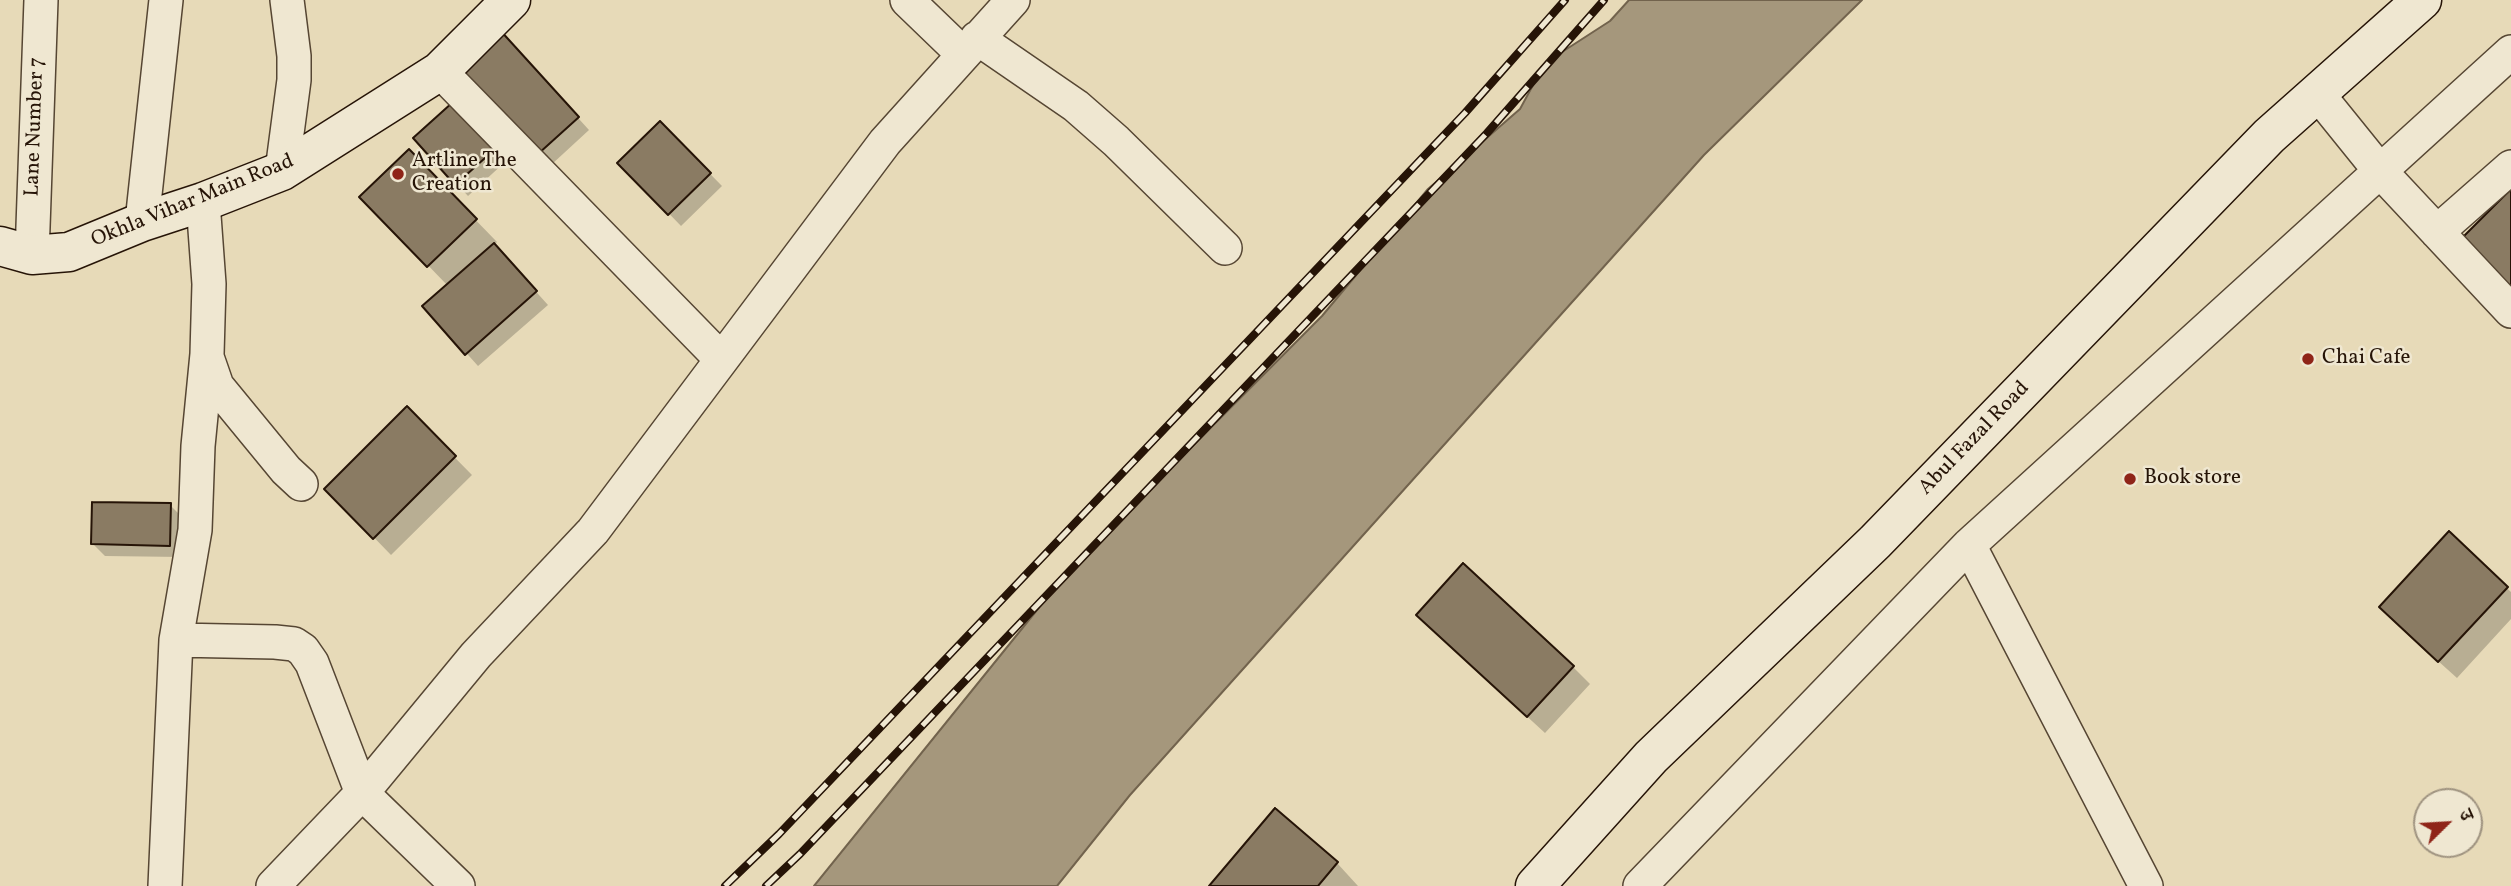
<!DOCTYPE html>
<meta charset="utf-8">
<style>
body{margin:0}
#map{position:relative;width:2511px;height:886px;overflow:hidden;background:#e7dab8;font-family:Vollkorn,"Noto Serif Devanagari",serif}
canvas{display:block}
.north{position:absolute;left:2413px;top:788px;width:70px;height:70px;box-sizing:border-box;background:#efe7d1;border:2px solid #9f9380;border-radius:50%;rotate:66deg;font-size:19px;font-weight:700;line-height:28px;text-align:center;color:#261407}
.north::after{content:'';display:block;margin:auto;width:24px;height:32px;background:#8f2418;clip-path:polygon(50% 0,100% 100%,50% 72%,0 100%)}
</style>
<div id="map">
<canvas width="2511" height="886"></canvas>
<div class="north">उ</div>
</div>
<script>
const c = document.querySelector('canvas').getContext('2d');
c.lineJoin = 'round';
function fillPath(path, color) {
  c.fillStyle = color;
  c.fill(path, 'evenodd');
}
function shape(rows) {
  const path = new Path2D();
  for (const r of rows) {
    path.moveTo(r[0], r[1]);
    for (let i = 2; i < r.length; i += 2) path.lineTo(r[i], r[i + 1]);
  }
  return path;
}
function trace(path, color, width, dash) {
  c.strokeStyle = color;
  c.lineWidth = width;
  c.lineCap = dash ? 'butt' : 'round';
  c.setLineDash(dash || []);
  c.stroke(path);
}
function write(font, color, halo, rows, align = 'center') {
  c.font = font + ' Vollkorn,serif';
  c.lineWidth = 5;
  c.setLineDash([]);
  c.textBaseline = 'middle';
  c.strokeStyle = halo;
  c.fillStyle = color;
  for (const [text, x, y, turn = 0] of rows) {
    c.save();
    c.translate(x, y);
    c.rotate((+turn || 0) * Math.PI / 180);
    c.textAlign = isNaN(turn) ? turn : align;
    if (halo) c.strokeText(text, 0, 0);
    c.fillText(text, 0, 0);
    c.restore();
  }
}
const water = shape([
 [1629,0,1862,0,1704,155,1130,795,1057,886,814,886,1071,568,1322,316,1428,189,1520,109,1545,63,1610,21,1629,0]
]);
fillPath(water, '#a5977c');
trace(water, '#72634d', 2);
fillPath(shape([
 [511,44,589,130,551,165,461,67],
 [465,116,505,162,468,196,415,138],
 [660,123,722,186,681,226,620,163],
 [430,173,497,242,494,245,548,305,478,366,425,307,448,286,362,197],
 [407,409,472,475,391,555,327,489],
 [170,505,182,517,181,557,105,556,93,544],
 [2449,534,2511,592,2511,619,2457,678,2398,625],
 [1435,632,1573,667,1590,684,1545,733],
 [1276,810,1337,863,1358,886,1211,886]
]), '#0003');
const building = shape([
 [499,29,579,117,538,154,458,67,499,29],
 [453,102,495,149,455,185,413,138,453,102],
 [660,121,711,173,668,215,617,163,660,121],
 [409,149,477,219,427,267,359,197,409,149],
 [2511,189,2511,290,2461,239,2511,189],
 [494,243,537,291,465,355,422,306,494,243],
 [407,406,456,456,373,539,324,489,407,406],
 [92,502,171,503,170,546,91,544,92,502],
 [2449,531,2508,587,2438,662,2379,607,2449,531],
 [1463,563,1574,666,1527,717,1416,615,1463,563],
 [1275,808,1338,862,1318,886,1209,886,1275,808]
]);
fillPath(building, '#8a7b63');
trace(building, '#261407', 2);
const street = shape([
 [907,0,963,54],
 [977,38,1076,106,1116,141,1225,248],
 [440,71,721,359],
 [2317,93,2380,171,2511,311],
 [282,171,294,80,294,56,287,0],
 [142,222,166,0],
 [2437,232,2511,167],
 [32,255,41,0],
 [207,357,217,386,286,470,301,484],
 [1969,545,2146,886],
 [176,640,275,642,294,644,303,650,312,663,362,793,458,886],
 [165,886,176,640,195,530,198,446,207,354,209,284,203,202],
 [273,886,362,793,476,655,593,531,885,142,1013,0],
 [1640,886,1969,545,2511,52]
]);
const secondary = shape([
 [0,246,32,255,69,252,142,222,203,202,282,171,440,71,511,0],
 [1535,886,1651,757,1875,542,2269,136,2422,0]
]);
trace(street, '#564633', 36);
trace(secondary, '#261407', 41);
trace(street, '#efe7d1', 33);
trace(secondary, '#efe7d1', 38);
const rail = shape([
 [725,886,779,834,1465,113,1565,0],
 [766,886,800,854,1487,133,1604,0]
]);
trace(rail, '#261407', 8);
trace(rail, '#efe7d1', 5, [16]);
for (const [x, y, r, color] of [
 [398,174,7,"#8f2418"],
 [2308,359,7,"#8f2418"],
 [2130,479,7,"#8f2418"]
]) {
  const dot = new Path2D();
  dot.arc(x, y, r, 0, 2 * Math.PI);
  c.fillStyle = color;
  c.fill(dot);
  trace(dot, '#efe7d1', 2.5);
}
write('21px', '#261407', '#efe7d1', [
 ["Lane Number 7",36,127,-88],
 ["Okhla Vihar Main Road",193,202,-22],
 ["Abul Fazal Road",1975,439,-46]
]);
write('21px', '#261407', '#efe7d1', [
 ["Artline The",412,162],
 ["Creation",412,186],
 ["Chai Cafe",2322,359],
 ["Book store",2144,479]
], 'left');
</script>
